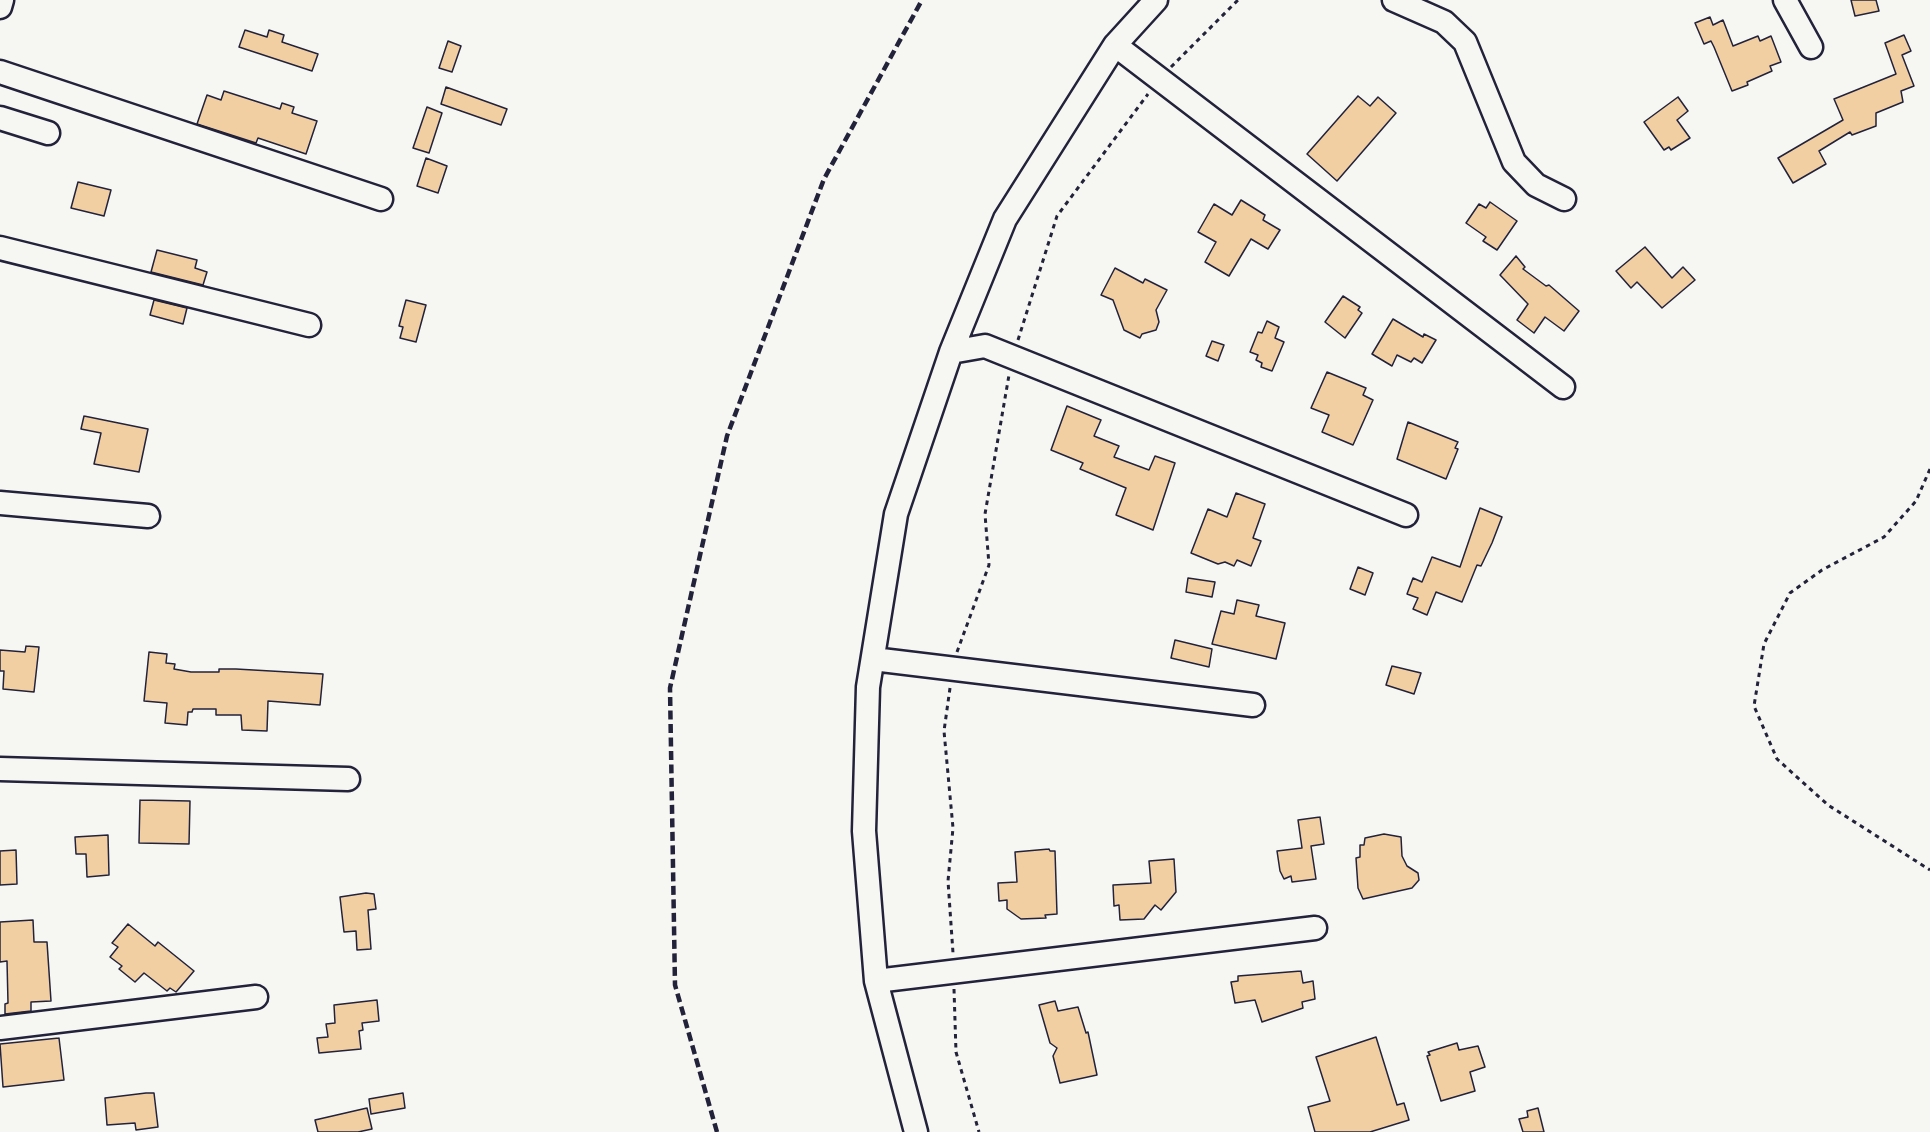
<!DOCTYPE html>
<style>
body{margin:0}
canvas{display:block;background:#f6f6f2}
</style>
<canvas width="1930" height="1132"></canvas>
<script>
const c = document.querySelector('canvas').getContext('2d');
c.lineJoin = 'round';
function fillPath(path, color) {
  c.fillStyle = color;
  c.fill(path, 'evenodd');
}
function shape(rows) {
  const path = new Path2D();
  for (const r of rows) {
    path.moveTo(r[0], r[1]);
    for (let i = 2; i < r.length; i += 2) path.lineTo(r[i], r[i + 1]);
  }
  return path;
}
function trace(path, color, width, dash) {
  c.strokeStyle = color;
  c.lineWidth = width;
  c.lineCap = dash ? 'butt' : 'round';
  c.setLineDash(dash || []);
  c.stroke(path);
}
const building = shape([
 [1851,0,1876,0,1879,11,1855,16,1851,0],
 [1710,17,1713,25,1723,20,1733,46,1758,36,1760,41,1771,36,1781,62,1770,66,1772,71,1747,82,1748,85,1732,91,1714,47,1711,41,1704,44,1695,23,1710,17],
 [245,30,267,37,269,30,284,35,282,42,318,54,312,71,239,47,245,30],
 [1904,35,1911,51,1902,55,1914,86,1901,91,1903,102,1876,113,1876,126,1852,135,1850,132,1819,151,1826,164,1793,183,1778,158,1843,120,1834,99,1896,74,1885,43,1904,35],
 [448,41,461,46,452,72,439,68,448,41],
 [446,87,507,109,501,125,441,104,446,87],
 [224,91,280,109,282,103,294,107,292,113,317,121,306,154,258,138,256,143,197,124,207,95,221,100,224,91],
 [1358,96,1370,106,1378,97,1396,113,1337,181,1307,154,1358,96],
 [1678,97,1688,111,1677,120,1690,138,1671,150,1669,147,1664,150,1644,122,1678,97],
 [427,107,442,113,429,153,413,148,427,107],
 [426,158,447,166,438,193,417,186,426,158],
 [78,182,111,190,104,216,71,208,78,182],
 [1241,200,1265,215,1263,220,1280,230,1268,249,1251,239,1229,276,1205,262,1216,242,1198,232,1214,204,1232,215,1241,200],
 [1490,202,1517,221,1497,250,1483,241,1486,237,1466,223,1479,204,1486,208,1490,202],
 [1645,247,1672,278,1683,267,1695,280,1662,308,1637,282,1631,288,1616,271,1645,247],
 [157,250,197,260,195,268,207,272,203,285,151,272,157,250],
 [1516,256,1525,267,1523,269,1546,286,1549,285,1579,311,1564,331,1545,317,1534,333,1517,320,1528,304,1500,275,1516,256],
 [1115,268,1143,283,1145,279,1167,290,1156,310,1159,322,1156,330,1142,334,1140,338,1124,330,1113,300,1101,295,1115,268],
 [1343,296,1360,307,1358,310,1362,313,1345,338,1325,322,1343,296],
 [154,300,187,308,183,324,150,315,154,300],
 [406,300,426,305,416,342,400,338,403,327,399,326,406,300],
 [1393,319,1423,337,1424,334,1436,340,1422,363,1414,358,1411,362,1397,355,1392,366,1372,354,1393,319],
 [1267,321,1279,327,1275,338,1284,342,1272,371,1261,367,1262,363,1256,360,1258,355,1250,352,1258,332,1262,333,1267,321],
 [1212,341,1224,345,1218,361,1206,356,1212,341],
 [1327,372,1366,388,1363,395,1373,400,1353,445,1322,432,1329,415,1311,408,1327,372],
 [1067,406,1101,420,1094,436,1119,446,1114,457,1149,470,1155,456,1175,463,1153,530,1116,515,1126,488,1080,469,1083,463,1051,450,1067,406],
 [84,416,148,429,139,472,94,464,101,433,81,429,84,416],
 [1408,422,1458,442,1455,448,1458,449,1446,479,1397,459,1408,422],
 [1236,493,1265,504,1253,538,1261,541,1251,566,1237,560,1234,566,1225,562,1218,564,1191,553,1208,509,1227,517,1236,493],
 [1480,508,1502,517,1492,543,1481,566,1477,565,1462,602,1436,592,1427,615,1413,609,1418,598,1407,594,1413,578,1422,582,1432,557,1460,567,1480,508],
 [1358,567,1373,573,1365,595,1350,589,1358,567],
 [1188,578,1215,582,1212,597,1186,592,1188,578],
 [1237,600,1259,605,1256,616,1285,623,1276,659,1212,644,1221,611,1234,614,1237,600],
 [1175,640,1212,649,1209,667,1171,658,1175,640],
 [26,646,39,647,34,692,3,689,4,671,0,671,0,650,25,652,26,646],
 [149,652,167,654,166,663,175,664,174,669,191,672,219,672,219,669,236,669,323,674,320,705,268,701,267,731,242,730,241,715,216,715,216,709,193,709,192,712,188,712,187,725,165,723,167,703,144,701,149,652],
 [1392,666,1421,673,1414,694,1386,685,1392,666],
 [140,800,190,801,189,844,139,843,140,800],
 [1320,817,1324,844,1311,846,1316,879,1292,882,1291,876,1284,879,1280,871,1277,851,1302,848,1298,820,1320,817],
 [1384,834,1401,837,1402,856,1407,866,1418,873,1419,880,1412,888,1363,899,1358,888,1356,858,1360,857,1360,845,1364,845,1365,838,1384,834],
 [108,835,109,875,87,877,86,854,76,854,75,837,108,835],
 [1049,849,1050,851,1055,851,1057,914,1045,915,1046,918,1021,919,1007,909,1007,900,999,901,998,883,1017,882,1015,852,1049,849],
 [16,850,17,884,0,885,0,851,16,850],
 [1174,859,1176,892,1161,910,1155,905,1144,919,1120,920,1119,905,1114,906,1113,885,1151,883,1149,861,1174,859],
 [366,893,374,894,376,909,368,910,371,949,357,950,356,931,344,932,340,897,366,893],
 [33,920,34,942,47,942,51,1001,31,1002,31,1011,5,1014,5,1004,8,1003,7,961,0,962,0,922,33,920],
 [128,924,155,946,158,942,194,971,176,992,170,988,167,991,144,973,135,982,119,969,122,966,110,957,118,947,112,943,128,924],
 [1301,971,1303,983,1313,981,1315,999,1302,1002,1303,1008,1262,1022,1255,1000,1235,1003,1231,982,1238,981,1238,976,1301,971],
 [377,1000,379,1021,362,1023,363,1030,359,1031,361,1049,319,1053,317,1038,328,1037,326,1024,335,1023,334,1005,377,1000],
 [1055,1001,1058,1011,1078,1007,1086,1033,1088,1032,1097,1075,1060,1083,1053,1056,1057,1048,1050,1043,1039,1005,1055,1001],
 [1376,1037,1397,1105,1404,1103,1409,1120,1370,1132,1315,1132,1308,1107,1330,1101,1316,1057,1376,1037],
 [59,1038,64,1080,3,1087,0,1044,59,1038],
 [1457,1043,1459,1050,1478,1046,1485,1067,1470,1072,1475,1091,1441,1101,1427,1056,1430,1055,1428,1052,1457,1043],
 [146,1093,154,1093,158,1127,136,1130,135,1123,107,1125,105,1098,146,1093],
 [403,1093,405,1108,371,1114,369,1099,403,1093],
 [367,1108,372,1129,358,1132,318,1132,315,1120,367,1108],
 [1538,1108,1544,1132,1523,1132,1519,1119,1528,1117,1527,1111,1538,1108]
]);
fillPath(building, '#f2cfa3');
trace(building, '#22223b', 1.5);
const minor = shape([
 [1394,0,1444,22,1465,42,1514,162,1536,185,1564,199],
 [1785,0,1811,47],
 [0,7,2,0],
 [1115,45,1563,387],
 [0,72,381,199],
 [0,118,48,133],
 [0,248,309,325],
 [951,352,985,346,1406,515],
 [0,503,148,516],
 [873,659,1253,705],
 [0,769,348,779],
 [876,981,1315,928],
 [0,1028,256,997],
 [916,1132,876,981,864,831,868,687,896,514,951,352,1005,219,1115,45,1156,0]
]);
trace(minor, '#22223b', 27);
trace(shape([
 [1171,67,1238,0],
 [1018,340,1057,216,1148,94],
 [1930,469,1916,501,1884,537,1822,570,1790,593,1764,644,1754,706,1777,759,1828,805,1930,870],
 [957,652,989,565,985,514,1009,375],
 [950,688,944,731,953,828,948,881,953,953],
 [954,989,956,1052,979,1132]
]), '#22223b', 3, [4.5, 4.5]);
trace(minor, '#f6f6f2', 22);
trace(shape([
 [717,1132,675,985,670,688,727,436,824,179,922,0]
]), '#22223b', 4.5, [9, 4.5]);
</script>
